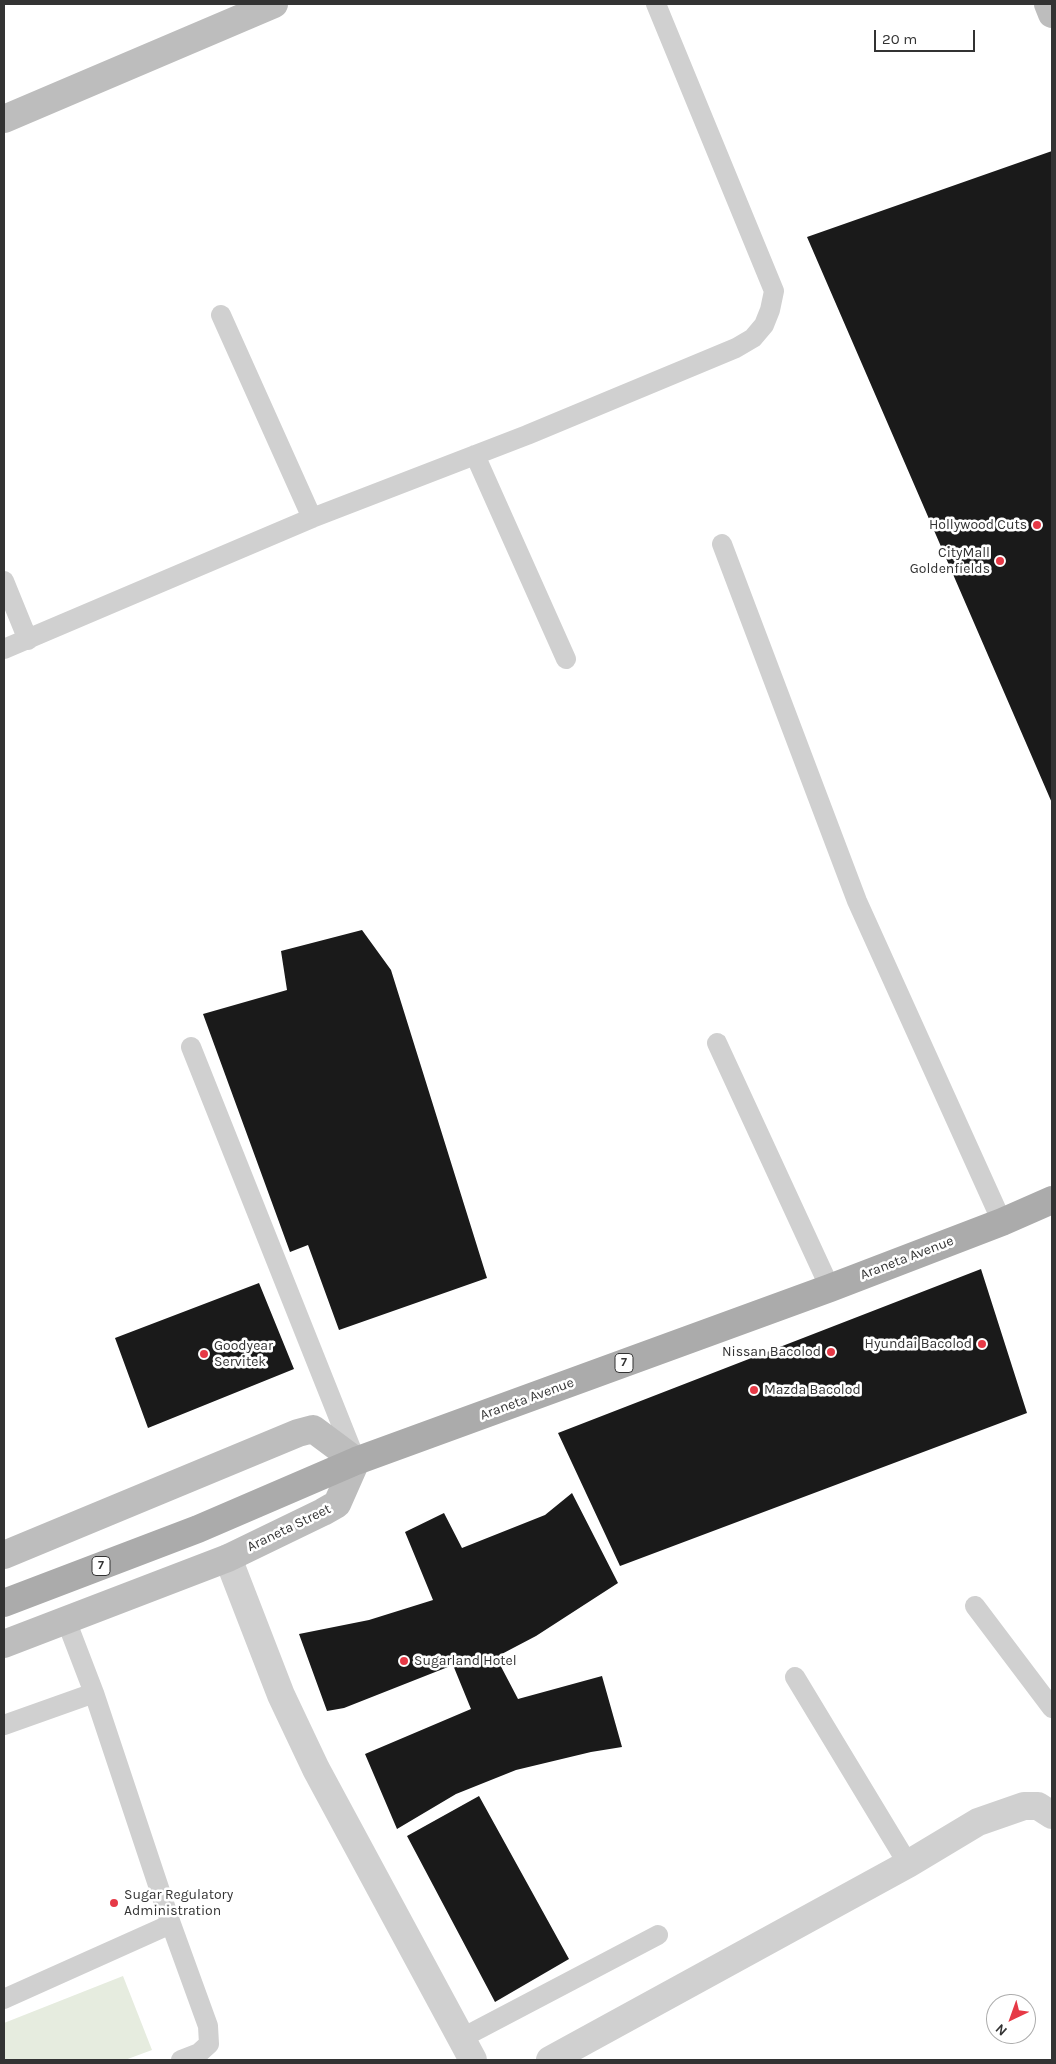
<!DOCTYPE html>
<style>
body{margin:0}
#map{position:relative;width:1056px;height:2064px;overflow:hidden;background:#fff;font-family:Karla,sans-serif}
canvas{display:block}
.frame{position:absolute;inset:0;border:5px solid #333;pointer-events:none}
.north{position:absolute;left:986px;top:1994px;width:50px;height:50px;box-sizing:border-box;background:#fff;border:1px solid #adadad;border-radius:50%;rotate:222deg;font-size:14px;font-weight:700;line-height:20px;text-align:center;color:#333}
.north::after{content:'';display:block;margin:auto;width:18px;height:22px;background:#e63946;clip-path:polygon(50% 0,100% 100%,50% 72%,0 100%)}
.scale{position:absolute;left:874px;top:30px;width:101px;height:22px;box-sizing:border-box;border:2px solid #333;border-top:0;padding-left:6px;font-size:15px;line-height:18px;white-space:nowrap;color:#333;-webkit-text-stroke:4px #fff;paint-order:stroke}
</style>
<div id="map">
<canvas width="1056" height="2064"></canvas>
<div class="frame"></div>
<div class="north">N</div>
<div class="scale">20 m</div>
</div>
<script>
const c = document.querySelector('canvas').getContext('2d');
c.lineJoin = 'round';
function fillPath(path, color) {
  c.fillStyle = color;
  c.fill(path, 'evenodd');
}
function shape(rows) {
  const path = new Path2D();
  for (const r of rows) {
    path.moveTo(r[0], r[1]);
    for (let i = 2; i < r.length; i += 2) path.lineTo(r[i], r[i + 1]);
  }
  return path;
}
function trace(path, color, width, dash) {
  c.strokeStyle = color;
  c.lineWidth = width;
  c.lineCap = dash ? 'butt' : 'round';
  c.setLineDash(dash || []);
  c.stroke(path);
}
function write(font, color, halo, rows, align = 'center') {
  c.font = font + ' Karla,sans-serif';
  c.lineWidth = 5;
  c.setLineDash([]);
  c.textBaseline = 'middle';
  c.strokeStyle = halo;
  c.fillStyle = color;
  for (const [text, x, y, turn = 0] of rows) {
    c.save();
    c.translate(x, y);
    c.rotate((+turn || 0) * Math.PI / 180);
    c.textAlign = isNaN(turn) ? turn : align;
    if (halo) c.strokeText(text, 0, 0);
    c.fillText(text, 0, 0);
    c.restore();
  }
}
fillPath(shape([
 [123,1976,152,2050,125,2060,4,2060,4,2023]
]), '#e6ecdf');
fillPath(shape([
 [1052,151,1052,803,807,237],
 [362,930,391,970,487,1278,339,1330,308,1245,290,1252,203,1014,287,990,281,951],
 [981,1269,1027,1413,620,1566,558,1433],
 [259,1283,294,1369,148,1428,115,1338],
 [572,1493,618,1583,536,1636,496,1657,518,1699,602,1676,622,1747,591,1752,516,1770,456,1794,397,1829,365,1754,471,1709,453,1665,344,1708,327,1711,299,1634,369,1620,433,1600,405,1532,444,1513,462,1548,545,1515],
 [479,1796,569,1959,495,2002,407,1836]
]), '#1a1a1a');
trace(shape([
 [221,315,312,518],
 [475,455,566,659],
 [722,544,857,901,1002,1222],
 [4,581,28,640],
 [4,649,312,518,527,435,736,348,753,338,764,325,770,310,774,291,656,4],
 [717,1043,830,1288],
 [191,1047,356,1461],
 [975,1606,1052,1708],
 [795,1677,908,1864],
 [94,1693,171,1924,208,2026,209,2044,199,2053,181,2060],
 [4,1725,94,1693,66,1620],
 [4,1999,171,1924],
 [460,2039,658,1935]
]), '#d0d0d0', 20);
trace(shape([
 [228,1558,281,1695,316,1769,473,2060],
 [550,2060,908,1864,978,1822,1024,1806,1038,1806,1052,1815]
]), '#d0d0d0', 28);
trace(shape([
 [1048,4,1052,14],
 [4,119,274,4],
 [4,1555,298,1433,313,1429,356,1461,337,1504,323,1512,228,1558,4,1644]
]), '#bdbdbd', 28);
trace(shape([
 [4,1603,198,1529,356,1461,830,1288,1002,1222,1052,1200]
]), '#ababab', 28);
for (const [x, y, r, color] of [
 [1037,525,5,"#e63946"],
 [1000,561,5,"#e63946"],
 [982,1344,5,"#e63946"],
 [831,1352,5,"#e63946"],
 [204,1354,5,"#e63946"],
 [754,1390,5,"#e63946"],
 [404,1661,5,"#e63946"],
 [114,1903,5,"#e63946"]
]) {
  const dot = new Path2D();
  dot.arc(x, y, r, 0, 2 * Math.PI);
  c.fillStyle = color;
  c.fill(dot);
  trace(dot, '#fff', 2);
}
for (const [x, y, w] of [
 [624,1363,18],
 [101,1566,18]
]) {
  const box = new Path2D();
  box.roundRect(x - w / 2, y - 9.5, w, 19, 4);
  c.fillStyle = '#fff';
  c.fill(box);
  trace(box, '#333', 1);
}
write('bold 12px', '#333', null, [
 ["7",624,1363],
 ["7",101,1566]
]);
write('14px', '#333', '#fff', [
 ["Hollywood Cuts",1027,525],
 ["CityMall",990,553],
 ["Goldenfields",990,569],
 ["Hyundai Bacolod",972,1344],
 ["Goodyear",214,1346,"left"],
 ["Servitek",214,1362,"left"],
 ["Nissan Bacolod",821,1352],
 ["Mazda Bacolod",764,1390,"left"],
 ["Sugarland Hotel",414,1661,"left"],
 ["Sugar Regulatory",124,1895,"left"],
 ["Administration",124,1911,"left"]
], 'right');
write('14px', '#333', '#fff', [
 ["Araneta Avenue",907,1258,-21],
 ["Araneta Avenue",527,1399,-20],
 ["Araneta Street",289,1528,-26]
]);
</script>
